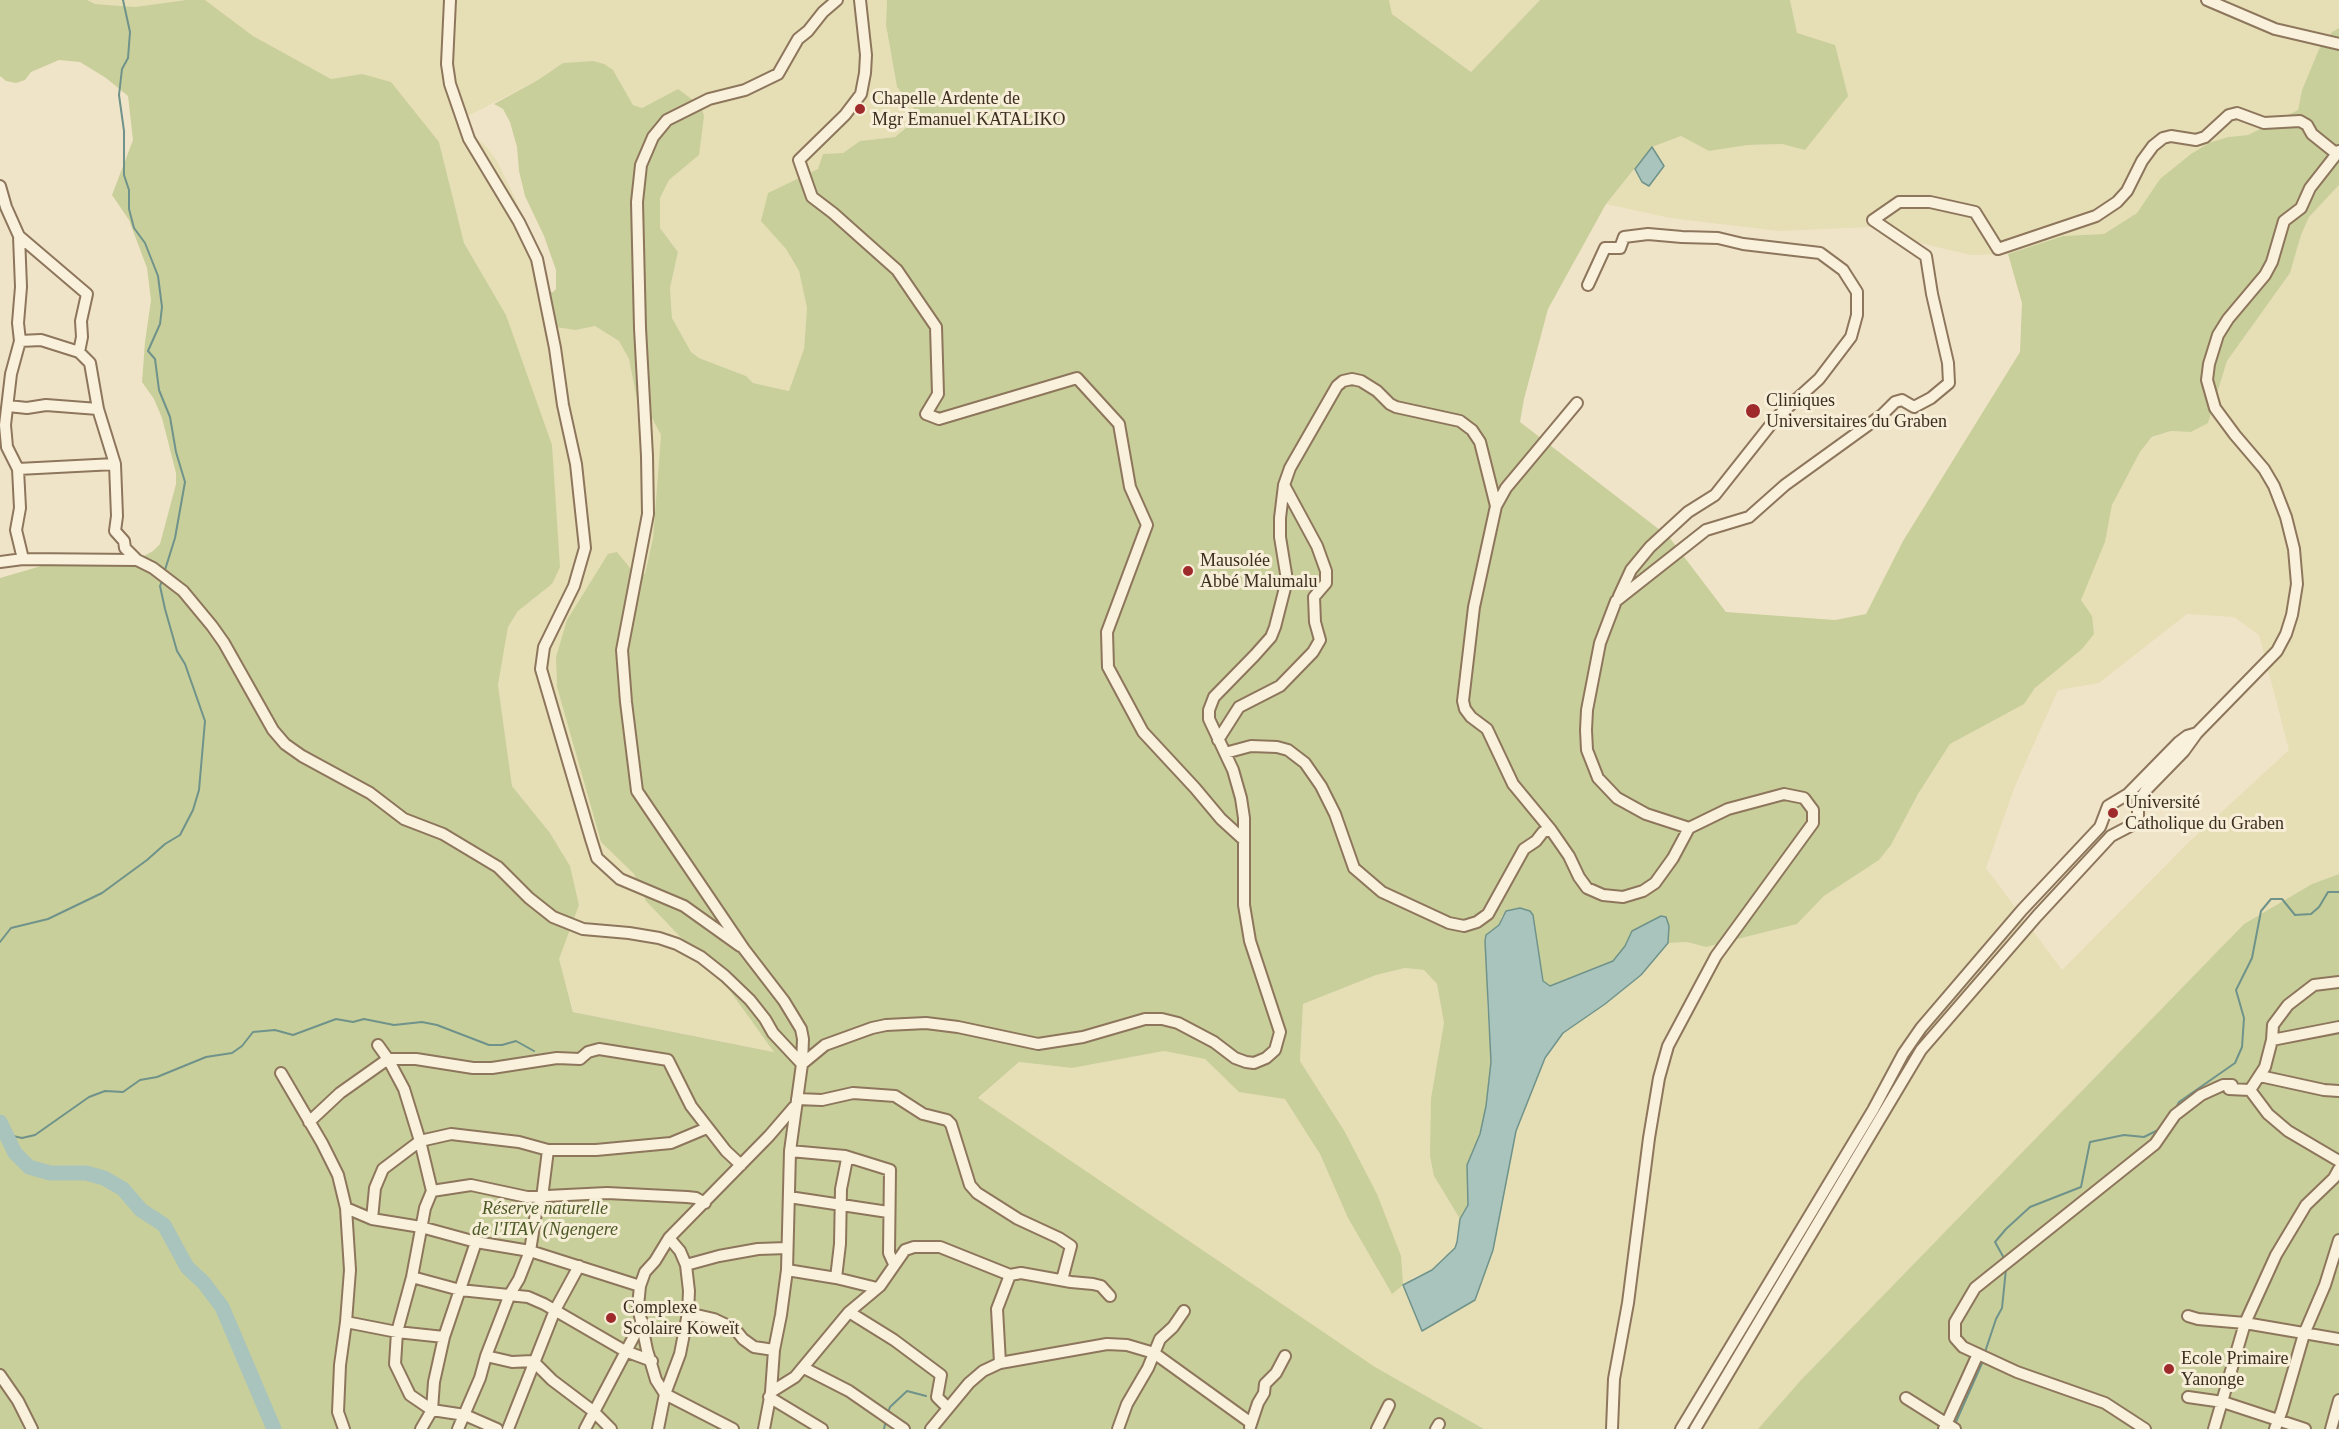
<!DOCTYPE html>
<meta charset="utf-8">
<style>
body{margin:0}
canvas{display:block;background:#f0e4c8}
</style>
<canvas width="2339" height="1429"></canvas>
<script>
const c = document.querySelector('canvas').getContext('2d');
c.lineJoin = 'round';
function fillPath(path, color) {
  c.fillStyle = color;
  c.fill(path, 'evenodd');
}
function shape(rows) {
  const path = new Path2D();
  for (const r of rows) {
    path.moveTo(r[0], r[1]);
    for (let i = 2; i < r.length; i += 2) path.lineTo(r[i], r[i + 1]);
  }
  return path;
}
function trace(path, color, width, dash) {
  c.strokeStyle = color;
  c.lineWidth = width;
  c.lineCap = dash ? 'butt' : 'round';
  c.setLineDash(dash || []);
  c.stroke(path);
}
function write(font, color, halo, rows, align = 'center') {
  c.font = font + ' Georgia,serif';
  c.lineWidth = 6;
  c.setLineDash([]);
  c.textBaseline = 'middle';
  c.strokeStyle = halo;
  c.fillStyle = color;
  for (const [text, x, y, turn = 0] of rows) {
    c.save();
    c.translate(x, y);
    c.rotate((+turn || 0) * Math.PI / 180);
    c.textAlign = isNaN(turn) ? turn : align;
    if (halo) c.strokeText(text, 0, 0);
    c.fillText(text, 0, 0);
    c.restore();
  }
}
fillPath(shape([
 [87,0,186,0,135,7,95,4],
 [205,0,887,0,886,25,897,87,920,115,895,137,860,141,843,153,824,154,818,169,762,221,786,249,799,271,807,308,804,349,790,391,753,383,746,376,699,358,691,352,672,318,670,288,678,252,660,228,660,198,669,180,699,155,678,89,642,108,633,105,613,70,593,61,563,63,538,80,464,118,477,139,485,145,497,161,515,198,538,252,545,287,576,330,595,326,619,341,629,359,638,405,652,418,661,435,653,538,645,574,637,574,629,568,617,552,556,657,557,687,601,842,634,874,646,901,725,984,775,1052,574,1012,558,959,579,905,570,866,550,833,512,786,498,685,508,627,518,611,552,584,506,315,464,243,439,142,361,74,331,79,253,36],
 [1389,0,1540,0,1471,72,1392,14],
 [1790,0,2339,0,2339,28,2332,32,2319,49,2302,90,2298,110,2248,135,2228,137,2160,179,2137,213,2104,234,2063,236,2008,254,1971,255,1898,238,1871,227,1779,231,1670,218,1606,204,1635,169,1642,182,1664,166,1652,147,1681,136,1709,151,1748,145,1782,144,1806,150,1797,33],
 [2339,185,2339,874,2312,884,2244,924,1801,1380,1758,1429,1484,1429,1375,1367,978,1099,1019,1062,1072,1068,1164,1051,1205,1059,1239,1092,1285,1098,1320,1154,1348,1218,1391,1293,1377,1194,1345,1132,1300,1061,1303,1004,1376,975,1405,968,1424,970,1437,984,1444,1023,1431,1098,1434,1176,1460,1219,1455,1248,1432,1270,1412,1278,1422,1331,1474,1300,1499,1225,1505,1178,1516,1131,1538,1071,1563,1033,1605,1004,1641,975,1668,943,1687,942,1706,947,1797,924,1824,896,1879,860,1891,845,1918,794,1950,744,2023,704,2092,616,2081,600,2105,542,2112,505,2140,452,2152,438,2171,431,2191,432,2208,423,2227,361,2290,273,2301,235,2309,217],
 [2187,614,2234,617,2259,635,2289,750,2191,840,2062,970,1986,868,2015,786,2058,690,2099,683]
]), '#e6deb5');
fillPath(shape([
 [0,0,87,0,95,4,135,7,186,0,205,0,253,36,331,79,362,74,391,82,439,142,464,243,506,315,552,445,560,567,552,584,518,611,508,627,498,685,512,786,550,833,570,866,579,905,559,959,573,1012,774,1052,725,984,646,901,634,874,601,842,557,687,556,657,567,620,608,554,617,552,630,568,637,574,645,574,653,538,661,435,652,418,638,405,629,359,619,341,595,326,576,330,555,327,547,292,553,292,556,289,556,270,544,236,525,196,519,171,517,147,510,122,503,109,494,104,538,80,563,63,593,61,604,64,613,70,633,105,642,108,678,89,701,106,704,116,699,155,669,180,660,198,660,228,678,252,670,288,672,318,691,352,699,358,746,376,753,383,789,391,804,349,807,308,799,271,786,249,761,221,768,193,818,169,823,154,843,153,860,141,895,137,920,116,897,87,886,25,887,0,1389,0,1392,14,1471,72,1540,0,1790,0,1797,33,1835,45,1848,96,1805,150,1782,144,1748,145,1709,151,1681,136,1652,147,1606,204,1548,309,1524,399,1520,422,1669,537,1726,612,1835,620,1866,614,1903,541,2020,352,2022,303,2008,254,2063,236,2104,234,2137,213,2160,179,2191,154,2209,143,2228,137,2248,135,2298,110,2302,90,2319,49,2332,32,2339,28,2339,185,2309,217,2301,235,2290,273,2227,361,2208,423,2191,432,2171,431,2152,437,2140,452,2112,505,2105,542,2081,600,2092,616,2094,634,2082,649,2035,688,2024,704,1950,744,1918,794,1891,845,1879,860,1824,896,1797,924,1706,947,1687,942,1668,943,1669,926,1666,917,1661,916,1632,931,1626,946,1613,961,1550,986,1543,981,1533,915,1502,916,1499,925,1490,931,1487,1001,1491,1062,1486,1106,1480,1134,1467,1165,1468,1206,1460,1219,1434,1176,1430,1156,1431,1098,1444,1023,1437,984,1424,970,1405,968,1376,975,1303,1004,1300,1061,1345,1132,1377,1194,1401,1256,1403,1285,1392,1294,1348,1218,1320,1154,1285,1099,1239,1092,1205,1059,1164,1051,1072,1068,1019,1062,978,1098,1375,1367,1484,1429,0,1429,0,578,55,562,86,561,126,566,153,551,160,544,176,484,176,473,162,418,154,399,142,382,145,342,151,300,147,268,129,220,112,195,133,140,128,96,106,78,80,62,59,60,31,72,25,80,16,83,6,81,0,76],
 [2339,874,2339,1429,1758,1429,1801,1380,2244,924,2312,884]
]), '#c9cf9b');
const water = shape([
 [1652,147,1664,166,1649,186,1642,182,1635,169,1652,147],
 [1520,908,1530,911,1533,915,1543,981,1550,986,1613,961,1625,946,1632,931,1661,916,1666,917,1669,926,1668,943,1641,975,1605,1004,1563,1033,1545,1058,1516,1131,1493,1250,1475,1300,1422,1331,1403,1285,1432,1270,1455,1248,1457,1242,1460,1219,1468,1205,1467,1165,1480,1134,1486,1106,1491,1062,1485,941,1486,935,1499,925,1506,911,1520,908]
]);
fillPath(water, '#a9c4bc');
trace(water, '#6f938a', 1.5);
trace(shape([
 [123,0,130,32,128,58,122,69,119,95,124,131,124,175,129,190,129,209,134,228,145,243,158,276,162,307,160,324,148,351,155,359,159,390,170,417,176,452,185,482,175,538,164,573],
 [0,942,11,928,48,919,102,893,147,860,165,844,180,835,193,810,199,790,205,721,185,664,177,651,165,609,160,586,162,581],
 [2176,1108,2179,1102,2235,1063,2242,1047,2244,1018,2236,990,2252,958,2261,911,2271,899,2282,899,2295,915,2311,914,2319,907,2328,892,2339,892],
 [3,1126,13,1136,22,1138,35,1135,89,1097,105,1091,123,1092,140,1080,157,1077,206,1057,232,1053,242,1046,253,1032,275,1030,293,1035,336,1019,353,1022,364,1019,394,1025,422,1022,437,1025,489,1045,502,1045,516,1041,534,1051],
 [2005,1260,1995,1242,2006,1229,2030,1207,2081,1187,2090,1142,2124,1135,2144,1137,2160,1129],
 [1985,1352,1996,1319,2002,1308,2006,1269],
 [887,1415,890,1407,907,1391,926,1396],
 [1955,1424,1983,1361],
 [884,1429,886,1420]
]), '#6f938a', 2);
trace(shape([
 [0,1122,15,1153,29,1167,50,1173,86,1173,104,1178,123,1189,141,1210,164,1225,187,1267,204,1283,222,1307,274,1429]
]), '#a9c4bc', 15);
const minor = shape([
 [450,0,447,64,450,84,469,139,519,222,537,259,555,348,563,405,576,464,585,548,574,586,544,647,541,669,591,839,597,858,620,879,684,906,740,946],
 [860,0,866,55,865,73,861,94,845,115,799,160,812,197,833,213,897,270,936,327,938,394,926,414,939,419,1077,378,1119,424,1130,487,1147,525,1107,632,1108,667,1143,732,1195,788,1221,819,1244,840],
 [2207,0,2275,29,2339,44],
 [0,186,6,207,19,236,87,294,81,321,82,337,79,352,90,363,98,409,115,464,117,516,115,531,124,541,125,548,137,560,153,568,183,591,212,626,224,643,273,730,285,744,302,756,370,793,404,819,443,834,498,867,529,898,553,917,583,929,629,933,659,938,677,944,701,957,725,976,750,1000,765,1019,773,1033,802,1064],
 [19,236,21,287,18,323,20,341,11,374,5,425,7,447,18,469,20,508,16,530,23,559],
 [1588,285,1605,248,1620,248,1624,237,1648,234,1682,237,1718,238,1743,244,1820,253,1843,270,1857,292,1857,315,1851,337,1819,379,1776,418,1715,495,1688,512,1650,547,1631,570,1619,596],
 [20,341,41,340,79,352],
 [1577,403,1506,488,1496,506,1474,607,1463,701,1465,709,1471,717,1487,729,1513,784,1551,830,1569,856,1579,877,1587,888,1603,895,1623,897,1643,891,1655,883,1673,858,1689,828,1728,809,1784,794,1804,798,1813,810,1813,823,1716,956,1668,1046,1659,1078,1649,1138,1628,1303,1614,1379,1612,1429],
 [8,406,27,408,46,405,98,409],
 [18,469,115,464],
 [0,562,23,559,137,560],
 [1218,740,1239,707,1280,686,1313,652,1320,640,1315,622,1314,597,1326,583,1326,571,1317,546,1284,485],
 [1225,753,1251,746,1277,747,1288,750,1305,763,1321,786,1335,814,1354,868,1382,892,1449,923,1464,926,1477,922,1488,914,1524,849,1536,841,1543,832,1551,830],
 [1689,828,1646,814,1617,798,1598,778,1587,750,1586,730,1587,710,1600,643,1616,601,1706,530,1749,517,1785,485,1882,415,1895,402,1902,400,1914,407,1931,398,1949,383,1948,363,1932,294,1926,256,1873,220,1899,202,1930,202,1975,212,1998,249,2096,216,2117,202,2127,191,2142,161,2153,146,2163,138,2171,136,2196,140,2205,137,2229,115,2237,113,2264,123,2300,121,2307,125,2312,134,2337,154],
 [2272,1040,2339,1027],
 [378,1045,388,1059,404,1089,420,1141,432,1191],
 [802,1064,825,1045,872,1028,886,1025,926,1023,958,1027,1038,1044,1083,1037,1145,1019,1162,1019,1178,1023,1214,1042,1235,1058,1246,1062,1254,1063,1266,1058,1275,1050,1280,1032,1250,941,1244,905,1244,818,1241,798,1233,770,1209,719,1209,710,1214,697,1255,655,1271,637,1275,627,1287,580,1280,537,1280,518,1284,485,1290,468,1337,386,1343,381,1352,379,1361,381,1377,391,1390,404,1396,407,1460,421,1472,430,1480,442,1496,506],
 [281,1073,322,1143,338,1175,346,1208,350,1270,346,1322,340,1365,338,1412,344,1429],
 [2260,1076,2324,1090,2339,1091],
 [2250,1090,2268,1114,2288,1131,2339,1161],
 [797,1099,822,1100,853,1093,895,1096,923,1114,947,1120,951,1124,970,1185,977,1193,1018,1219,1059,1238,1071,1246,1062,1280],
 [309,1122,340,1093,388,1059,416,1059,473,1068,492,1068,557,1058,580,1059,588,1052,599,1049,668,1060,691,1106,726,1151,741,1165],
 [790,1151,845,1156,890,1170,889,1253,894,1264],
 [789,1197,888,1212],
 [346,1208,372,1219,421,1227,476,1242,530,1251,640,1286],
 [372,1219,375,1188,383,1169,420,1141,451,1134,519,1142,548,1150,596,1150,671,1143,707,1128],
 [669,1238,680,1251,686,1265,689,1291,688,1313,680,1354,665,1394,733,1429],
 [686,1265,719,1256,758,1249,787,1248],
 [787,1270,836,1278,877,1288],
 [412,1277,460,1290,528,1297,544,1304,625,1351,652,1361],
 [836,1278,840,1244,841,1189,847,1159,845,1156],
 [849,1312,894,1340,941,1375,937,1397,948,1408],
 [688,1313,714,1319,735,1329,743,1339,754,1347,774,1350],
 [2188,1316,2198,1319,2245,1323,2339,1339],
 [346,1322,397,1332,444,1337],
 [486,1356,512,1362,533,1361,552,1380,593,1411,611,1429],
 [1000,1363,997,1309,1010,1275],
 [804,1368,849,1391,904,1429],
 [0,1375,18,1401,32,1429],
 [771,1392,795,1377,849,1312,880,1286,905,1250,914,1247,940,1247,1010,1275,1021,1273,1071,1282,1093,1284,1101,1286,1110,1296],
 [769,1397,822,1429],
 [2188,1397,2223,1402,2305,1429],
 [1906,1398,1955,1429],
 [1250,1427,1258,1403,1264,1393,1265,1384,1276,1373,1285,1356],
 [421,1429,432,1410,434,1382,444,1337,476,1242],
 [458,1429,480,1378,486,1356,510,1294,519,1279,530,1251,536,1213,542,1198,548,1150],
 [497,1429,465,1415,432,1410,410,1395,395,1364,397,1332,412,1277,425,1208,432,1191,471,1185,527,1197,607,1193,687,1197,696,1198,705,1203],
 [508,1429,555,1310,579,1266],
 [585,1429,642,1321],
 [658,1429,665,1394,656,1380,647,1350,638,1306,640,1286,645,1272,655,1261,669,1238,769,1136,794,1107],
 [764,1429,771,1392,774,1350,781,1315,787,1270,790,1151,802,1064,803,1039,801,1029,784,1001,744,949,637,791,626,702,622,650,648,514,647,456,640,328,637,202,641,165,653,137,667,120,709,99,745,90,778,74,798,39,808,31,823,12,837,0],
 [931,1429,969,1383,983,1371,1000,1363,1107,1344,1127,1345,1154,1353,1251,1423],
 [1118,1429,1127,1404,1148,1368,1160,1339,1173,1327,1184,1311],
 [1377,1429,1389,1405],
 [1436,1429,1439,1424],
 [1681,1429,1873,1110,1903,1054,1921,1028,2022,910,2100,827,2108,806,2128,794,2179,742,2187,736,2197,733],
 [1695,1429,1921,1050,2037,916,2111,836,2132,825,2138,817,2138,802,2146,790,2184,751,2197,733,2277,651,2286,634,2292,615,2297,584,2294,549,2286,517,2274,486,2264,469,2235,435,2215,408,2207,380,2209,364,2218,335,2228,319,2265,275,2272,262,2284,221,2301,208,2310,188,2339,151],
 [1944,1429,1978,1354],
 [2145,1429,2105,1403,2017,1372,1963,1347,1955,1338,1955,1322,1975,1288,2155,1144,2175,1115,2201,1095,2223,1085,2232,1085,2229,1089,2250,1090,2265,1067,2272,1040,2273,1025,2288,1005,2314,985,2339,982],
 [2214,1429,2245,1323,2276,1255,2306,1205,2334,1178,2339,1169],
 [2275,1429,2282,1410,2304,1334,2325,1285,2339,1240],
 [2331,1429,2339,1400]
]);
trace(minor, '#8d765c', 14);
trace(minor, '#faf1dc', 10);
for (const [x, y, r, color] of [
 [860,109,6,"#9e2a2b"],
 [1753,411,8,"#9e2a2b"],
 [1188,571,6,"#9e2a2b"],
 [2113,813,6,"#9e2a2b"],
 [611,1318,6,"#9e2a2b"],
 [2169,1369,6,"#9e2a2b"]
]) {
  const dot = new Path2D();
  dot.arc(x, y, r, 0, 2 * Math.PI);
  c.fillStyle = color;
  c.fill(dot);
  trace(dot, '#f7eed8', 2);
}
write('18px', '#3d2e20', '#f7eed8', [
 ["Chapelle Ardente de",872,99],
 ["Mgr Emanuel KATALIKO",872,120],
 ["Cliniques",1766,401],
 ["Universitaires du Graben",1766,422],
 ["Mausolée",1200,561],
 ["Abbé Malumalu",1200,582],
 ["Université",2125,803],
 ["Catholique du Graben",2125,824],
 ["Complexe",623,1308],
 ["Scolaire Koweït",623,1329],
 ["Ecole Primaire",2181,1359],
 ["Yanonge",2181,1380]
], 'left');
write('italic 18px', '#4d5a26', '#f7eed8', [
 ["Réserve naturelle",545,1209],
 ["de l'ITAV (Ngengere",545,1230]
]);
</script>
